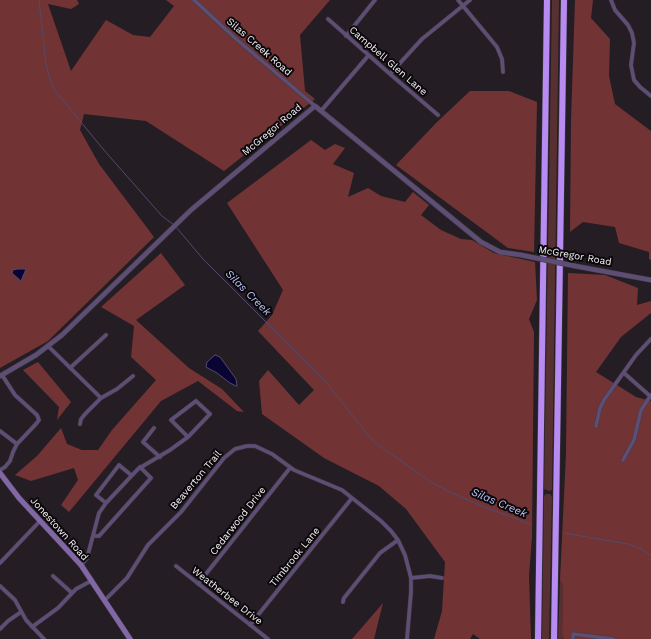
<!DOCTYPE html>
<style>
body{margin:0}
canvas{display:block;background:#241d24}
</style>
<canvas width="651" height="639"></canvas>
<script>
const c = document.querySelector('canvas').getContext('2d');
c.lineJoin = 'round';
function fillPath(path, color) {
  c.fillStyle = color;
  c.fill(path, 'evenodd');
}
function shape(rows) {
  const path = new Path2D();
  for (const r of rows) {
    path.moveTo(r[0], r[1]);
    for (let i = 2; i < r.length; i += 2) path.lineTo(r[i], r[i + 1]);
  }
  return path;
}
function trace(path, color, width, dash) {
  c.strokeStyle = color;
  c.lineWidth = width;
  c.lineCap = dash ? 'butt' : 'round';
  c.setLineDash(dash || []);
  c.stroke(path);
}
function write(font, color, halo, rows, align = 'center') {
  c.font = font + ' "Work Sans",sans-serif';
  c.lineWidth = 4;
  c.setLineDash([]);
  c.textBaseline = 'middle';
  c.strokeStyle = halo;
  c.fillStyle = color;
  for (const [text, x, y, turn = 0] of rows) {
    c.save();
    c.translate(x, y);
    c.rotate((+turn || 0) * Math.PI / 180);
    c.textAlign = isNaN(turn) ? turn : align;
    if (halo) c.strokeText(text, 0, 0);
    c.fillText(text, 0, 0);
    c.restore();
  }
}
fillPath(shape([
 [552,0,559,0,552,490,549,491,544,489],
 [546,494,550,494,552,497,549,639,542,639,544,496],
 [560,580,563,585,562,633,564,639,558,639]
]), '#573131');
fillPath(shape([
 [0,0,77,0,79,4,71,9,48,4,71,71,106,20,133,35,150,37,174,6,166,0,330,0,300,35,305,91,315,99,224,171,146,121,84,114,80,130,99,164,154,237,48,341,0,368],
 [575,0,593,0,591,18,610,39,609,76,615,104,651,131,651,260,649,259,649,252,619,243,615,227,583,222,570,232,571,121],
 [470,91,509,91,537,102,534,252,508,248,396,165,437,122],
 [311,140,325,150,335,144,345,148,333,164,354,173,348,197,368,188,381,196,405,202,413,192,429,205,421,215,441,230,461,239,472,240,494,253,535,262,537,300,529,319,534,332,532,537,529,576,531,639,480,639,473,634,470,639,434,639,442,611,445,562,406,509,379,486,324,458,262,414,259,381,268,370,299,405,314,390,258,331,272,315,283,290,227,203],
 [161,253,185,285,136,320,189,368,222,389,244,412,237,411,198,381,161,401,69,512,61,505,78,480,74,468,31,481,15,475,37,456,61,428,67,444,82,450,98,450,112,430,156,380,131,357,134,326,101,307],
 [568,273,605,275,638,288,637,305,651,301,651,313,621,337,596,372,636,397,651,401,651,639,564,639,562,633,563,585,560,580,566,454],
 [38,362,71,402,57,420,59,407,23,370],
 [383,603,374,639,352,639]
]), '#723335');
const water = shape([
 [17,269,26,269,21,281,12,273,13,270,17,269],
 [215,355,220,357,236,379,237,386,236,386,230,383,217,373,206,367,207,362,215,355]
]);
fillPath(water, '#090434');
trace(water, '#504b6e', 1);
trace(shape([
 [39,0,46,64,49,76,54,89,103,149,162,216,174,225],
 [176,227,203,259,325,381,374,442,431,482,448,491,482,506,530,524],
 [564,533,628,544,641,549,651,556]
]), '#504b6e', 1);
const minor = shape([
 [194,0,235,38,315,106],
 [458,0,497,47,502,59,503,72],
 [611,0,615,10,628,25,632,33,634,43,631,65,634,80,640,87,651,96],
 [328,19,390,74,438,115],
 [346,36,375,0],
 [390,74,422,39,470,0],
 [321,111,368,56],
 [48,346,101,398],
 [70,368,106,335],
 [624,373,650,396],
 [196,401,210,414,188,437,171,420,196,401],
 [80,424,81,419,86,413,101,398,117,389,133,376],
 [596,426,600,408,604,400,636,355,651,339],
 [154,428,143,442,160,457],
 [0,431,17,444],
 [623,460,634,440,641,410,651,395],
 [0,470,5,467,10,461,13,452,17,444,36,424,39,420,37,415,15,395,2,375],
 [106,503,96,495,119,465,131,475],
 [93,536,99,536,151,478,140,467],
 [0,563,40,521],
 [81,565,87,558,99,513,106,503,138,469,170,450,188,437],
 [176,566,268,639],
 [53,576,72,593],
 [411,578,430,576,442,578],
 [198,584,290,468],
 [0,586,15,600,26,620,44,639],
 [105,600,127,578,148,545,181,512,224,458,235,449,247,446,255,446,272,454,294,470,342,490,381,521,391,531,398,540,405,555,411,578,411,592,407,639],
 [343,602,344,598,380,553,398,540],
 [250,625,352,498],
 [32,627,58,608,76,589,91,581],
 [0,629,8,621,21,612],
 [573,639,573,634,613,639]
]);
const tertiary = shape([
 [575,266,651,280],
 [0,376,36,355,62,335,191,210,315,106,481,242,500,252,521,255]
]);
const secondary = shape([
 [0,473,19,498,81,565,130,639]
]);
const motorway = shape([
 [538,639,547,0],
 [554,639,564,0]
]);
trace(minor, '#413b41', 4.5);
trace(tertiary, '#413b41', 5.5);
trace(secondary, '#413b41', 6);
trace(motorway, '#413b41', 7);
trace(minor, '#5e4e76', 3.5);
trace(tertiary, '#5e4e76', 4.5);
trace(secondary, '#8267a7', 5);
trace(motorway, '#b78bf1', 6);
const tertiaryBridge = shape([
 [521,255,575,266]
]);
trace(tertiaryBridge, '#413b41', 5.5, []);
trace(tertiaryBridge, '#5e4e76', 4.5);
write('10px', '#f6f1f5', '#0b080b', [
 ["Silas Creek Road",259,47,41],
 ["Campbell Glen Lane",388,61,41],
 ["McGregor Road",272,130,-40],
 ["McGregor Road",575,256,10],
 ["Beaverton Trail",196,480,-50],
 ["Cedarwood Drive",238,521,-52],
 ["Jonestown Road",59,529,48],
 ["Timbrook Lane",295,557,-51],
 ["Weatherbee Drive",227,596,38]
]);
write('italic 11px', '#b8c1f3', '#0b080b', [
 ["Silas Creek",248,293,45],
 ["Silas Creek",499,503,23]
]);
</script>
